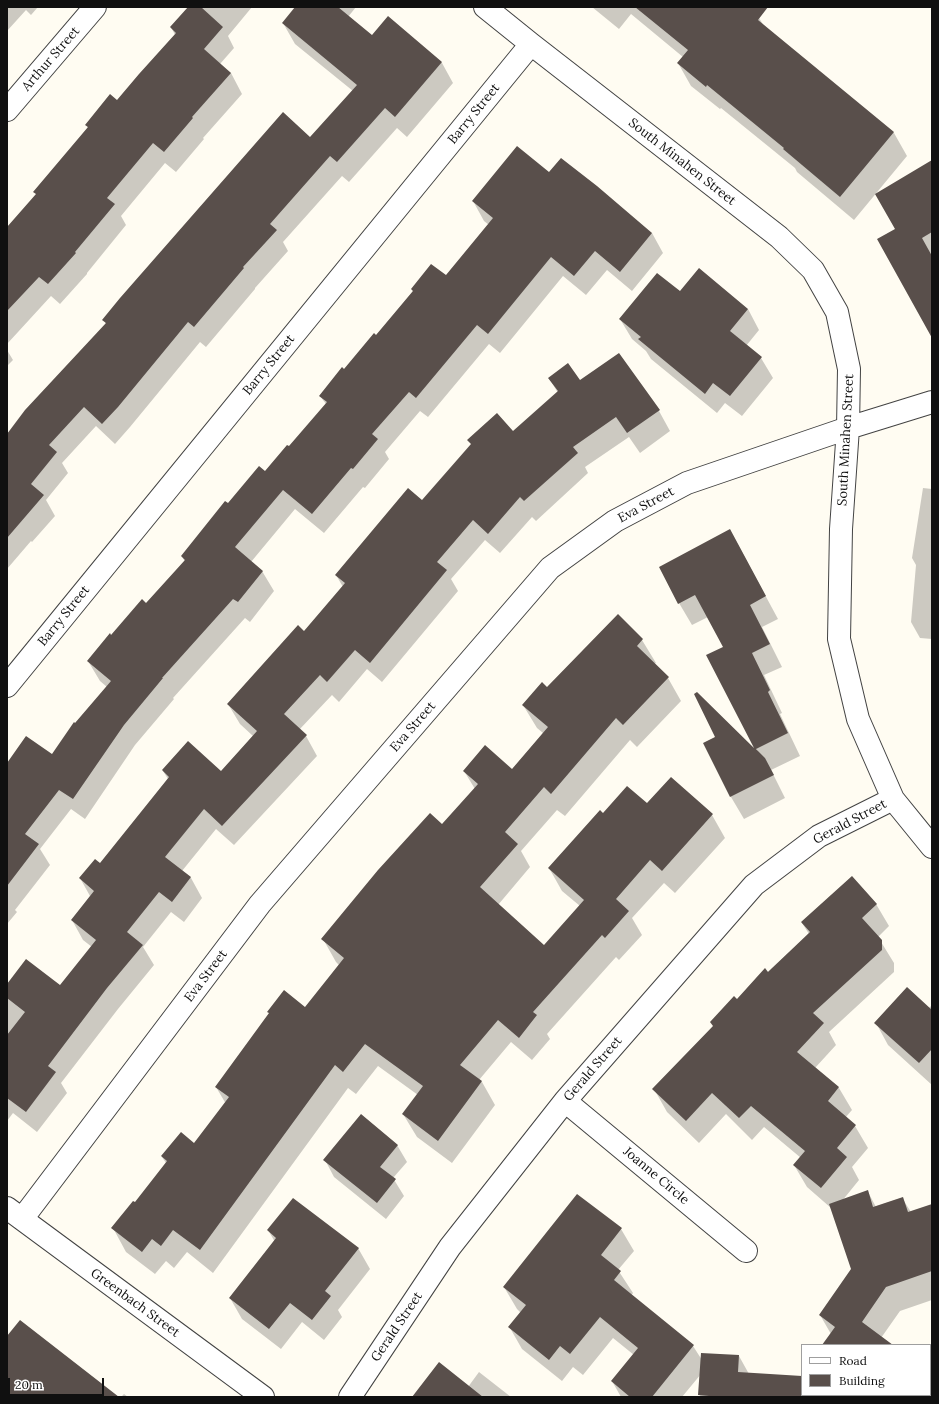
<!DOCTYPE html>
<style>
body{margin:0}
#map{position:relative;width:939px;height:1404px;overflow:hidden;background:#fffcf2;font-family:Lora,serif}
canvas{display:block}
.frame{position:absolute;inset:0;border:8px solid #101010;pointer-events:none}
.legend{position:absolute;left:801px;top:1344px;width:130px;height:52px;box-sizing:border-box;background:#fff;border:1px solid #9f9f9f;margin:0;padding:5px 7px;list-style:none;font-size:12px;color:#101010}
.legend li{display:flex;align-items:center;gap:8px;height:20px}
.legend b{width:20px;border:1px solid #9f9f9f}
.scale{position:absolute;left:8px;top:1378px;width:96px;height:18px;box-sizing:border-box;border:2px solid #101010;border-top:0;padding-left:5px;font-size:12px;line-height:14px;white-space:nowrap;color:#101010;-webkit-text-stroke:3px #fff;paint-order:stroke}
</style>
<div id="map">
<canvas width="939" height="1404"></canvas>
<div class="frame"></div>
<ul class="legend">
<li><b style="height:5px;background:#fff"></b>Road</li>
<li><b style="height:11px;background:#594f4b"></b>Building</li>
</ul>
<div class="scale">20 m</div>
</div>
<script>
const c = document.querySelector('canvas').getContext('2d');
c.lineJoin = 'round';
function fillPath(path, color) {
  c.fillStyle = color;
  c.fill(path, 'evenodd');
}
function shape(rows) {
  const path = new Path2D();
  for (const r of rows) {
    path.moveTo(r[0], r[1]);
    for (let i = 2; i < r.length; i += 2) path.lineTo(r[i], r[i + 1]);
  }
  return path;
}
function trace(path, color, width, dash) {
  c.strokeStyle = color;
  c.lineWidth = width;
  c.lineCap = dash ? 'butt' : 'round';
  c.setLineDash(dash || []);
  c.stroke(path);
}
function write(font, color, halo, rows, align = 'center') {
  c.font = font + ' Lora,serif';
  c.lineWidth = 4;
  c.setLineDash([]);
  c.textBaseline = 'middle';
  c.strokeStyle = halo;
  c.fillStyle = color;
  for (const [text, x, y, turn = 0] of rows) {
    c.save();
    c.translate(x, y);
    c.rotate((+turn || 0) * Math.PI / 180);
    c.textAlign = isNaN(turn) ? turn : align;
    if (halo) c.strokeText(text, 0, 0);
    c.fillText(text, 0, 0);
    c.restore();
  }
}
fillPath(shape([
 [7,7,38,7,31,15,26,10,7,31],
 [189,7,252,7,228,36,234,48,220,64,231,73,242,94,203,138,204,139,176,172,165,163,121,216,126,225,87,273,87,274,60,304,51,296,7,344,7,228,37,195,35,192,88,128,86,125,118,101,175,35,171,27],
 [297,7,356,7,348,17,372,37,388,18,442,63,453,83,407,137,397,128,349,182,342,176,283,242,288,251,255,288,255,289,206,347,200,342,130,427,115,444,96,426,62,463,68,473,46,500,55,516,32,542,31,541,7,569,7,434,106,324,104,320,311,138,353,91,295,44,283,23],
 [592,7,746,7,759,18,764,26,894,133,907,156,854,220,797,172,795,168,721,108,720,109,691,86,678,63,683,57,631,14,619,29],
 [932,169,932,336,896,229],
 [549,173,652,233,663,253,632,291,607,270,586,295,563,276,500,353,489,344,428,417,420,411,385,452,389,459,365,488,363,487,324,533,295,509,251,562,262,571,274,591,250,622,245,618,173,698,174,699,135,745,85,819,71,809,40,849,50,865,15,910,17,912,7,924,7,765,52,755,76,724,107,687,100,681,88,661,111,636,147,605,185,562,182,556,228,505,265,472,289,448,326,404,320,396,376,336,413,291,412,289,446,277,489,225,484,221,473,201],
 [680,293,748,309,759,330,746,346,761,358,773,378,742,416,725,403,717,413,651,359,646,351,632,339,620,319],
 [7,350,13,360,7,366],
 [549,378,580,381,659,411,670,431,640,453,629,437,585,467,588,473,536,521,532,517,500,553,485,540,451,579,458,591,382,682,367,669,339,702,332,695,299,730,306,736,317,756,234,845,216,829,182,871,191,878,202,898,184,922,171,912,143,947,154,965,118,1009,61,1083,67,1093,37,1132,13,1113,7,1121,7,985,60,987,92,947,83,940,72,920,90,896,80,878,100,865,168,779,163,771,221,772,253,736,240,724,228,704,304,632,343,587,336,575,422,502,513,433,558,393],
 [923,488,932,489,932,639,920,638,911,622,916,565,912,558],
 [730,530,778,619,762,627,782,667,764,675,782,713,780,714,800,756,771,770,785,798,744,819,731,797,705,744,758,752,707,656,724,647,708,617,692,625,679,603],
 [618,616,642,640,656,663,654,664,668,678,681,701,637,747,630,740,565,816,557,810,521,851,530,867,498,905,544,946,580,906,562,891,549,868,603,814,647,805,712,815,725,838,675,893,664,883,632,918,642,935,619,960,616,957,547,1034,550,1039,532,1060,511,1042,479,1080,482,1082,495,1105,452,1163,417,1137,403,1114,418,1095,378,1066,356,1094,348,1088,213,1273,187,1252,174,1268,166,1261,155,1274,126,1252,113,1228,135,1204,166,1163,162,1157,194,1144,226,1104,216,1087,270,1014,268,1012,305,1009,339,965,336,962,323,939,442,825,475,789,464,771,512,770,543,733,537,728,523,705,547,688],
 [876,904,889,926,878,937,894,963,894,972,829,1032,836,1045,815,1068,839,1088,852,1110,845,1118,855,1126,868,1148,852,1167,859,1180,842,1201,868,1192,876,1207,902,1198,911,1212,932,1205,932,1300,900,1311,881,1338,890,1345,823,1345,831,1334,820,1315,853,1269,831,1208,807,1187,794,1165,801,1158,764,1127,752,1140,726,1114,699,1143,667,1112,654,1089,714,1027,737,1000,809,934,802,923],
 [932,1005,932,1085,888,1045,876,1023,929,1008],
 [397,1145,407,1162,393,1178,404,1196,386,1219,334,1177,325,1160],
 [621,1229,634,1251,618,1270,633,1293,631,1296,693,1346,702,1360,739,1356,749,1374,798,1397,701,1397,699,1394,701,1374,682,1397,621,1397,612,1381,634,1355,613,1338,583,1375,573,1367,562,1381,522,1349,510,1328,521,1313,517,1309,504,1287],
 [268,1230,358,1248,370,1269,338,1310,342,1317,324,1340,302,1322,281,1349,242,1319,230,1298,275,1242],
 [479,1372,511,1397,413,1397,468,1387],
 [124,1394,128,1397,121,1397],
 [840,1395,888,1395,890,1397,843,1397]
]), '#0003');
fillPath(shape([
 [188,7,201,7,223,27,204,49,231,73,192,117,193,118,164,152,153,143,107,198,115,204,75,252,76,253,48,284,39,277,7,311,7,227,36,194,33,192,88,127,85,125,110,94,117,100,139,74,176,33,170,27],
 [295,7,338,7,372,35,388,16,442,62,395,117,385,108,337,162,330,156,270,224,277,230,243,267,244,268,194,327,188,322,118,407,102,424,84,407,49,445,57,452,31,484,44,495,7,538,7,434,25,410,106,323,102,320,120,298,283,112,310,137,357,85,282,23],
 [635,7,768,7,758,20,894,132,840,197,783,149,784,148,707,85,706,87,677,63,688,50],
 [517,146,549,172,561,158,597,186,652,233,620,272,595,251,574,276,551,257,488,334,477,325,416,398,409,392,372,434,378,439,353,469,351,468,312,514,283,490,235,547,263,571,238,602,233,599,162,678,163,678,124,725,73,799,59,790,25,834,39,844,7,886,7,763,26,736,52,754,74,722,75,723,111,681,87,661,110,633,111,635,142,599,146,603,185,560,181,556,225,501,228,503,259,466,265,471,287,445,289,446,327,402,319,396,342,367,344,369,374,333,376,335,413,291,411,289,431,264,446,275,493,218,472,201],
 [932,160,932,232,922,238,932,256,932,338,877,239,895,229,875,194],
 [699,268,748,309,730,331,762,357,730,396,713,383,705,394,638,339,641,337,619,319,657,273,680,291],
 [619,353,660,410,627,433,616,417,573,447,578,453,524,501,520,497,488,534,473,520,437,562,447,570,370,663,355,650,327,682,320,675,284,714,307,735,222,826,204,809,165,857,191,877,172,902,159,892,127,932,143,945,107,988,48,1066,56,1072,26,1112,7,1098,7,1035,25,1012,7,998,7,984,26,959,60,985,96,940,71,920,94,891,79,878,95,859,100,863,169,777,162,770,188,741,221,771,257,731,227,704,298,625,304,631,345,583,335,575,408,488,422,500,471,444,467,440,497,413,513,431,558,391,548,378,568,363,580,380],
 [730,529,766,596,750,605,770,644,752,653,770,690,768,692,788,733,756,749,765,758,774,775,730,797,703,743,715,737,694,694,697,692,754,748,706,655,723,647,695,595,678,604,659,567],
 [618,614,643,639,637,646,669,677,623,725,616,718,551,794,544,787,505,832,518,844,480,887,544,945,584,900,548,868,600,810,603,813,627,786,647,803,671,777,713,814,662,871,650,860,616,899,629,911,605,938,602,935,533,1012,537,1015,519,1038,498,1020,460,1065,482,1081,438,1141,402,1114,423,1086,365,1044,343,1072,335,1065,200,1250,173,1230,161,1246,152,1239,142,1252,111,1228,133,1201,135,1202,167,1161,161,1156,181,1132,194,1143,229,1097,215,1087,269,1013,267,1012,284,990,305,1007,344,958,321,939,378,870,430,813,442,824,478,784,463,771,485,745,512,769,548,727,522,705,542,682,547,687],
 [852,876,877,904,862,918,882,940,882,950,813,1013,824,1023,797,1052,839,1087,828,1101,856,1125,837,1148,847,1157,821,1188,793,1165,805,1151,751,1106,739,1118,712,1093,686,1121,652,1089,713,1026,710,1022,734,996,737,999,765,968,768,972,810,932,801,922],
 [907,987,932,1010,932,1049,919,1063,874,1023],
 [361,1114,398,1145,380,1167,396,1179,377,1203,323,1160],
 [868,1190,873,1207,903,1197,908,1212,932,1204,932,1271,886,1287,862,1322,893,1345,822,1345,835,1327,819,1315,851,1269,829,1204],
 [577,1194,622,1228,601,1255,621,1271,614,1280,694,1345,652,1397,630,1397,611,1381,638,1348,600,1317,570,1354,560,1346,549,1360,508,1327,526,1305,503,1287],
 [293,1198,359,1248,325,1291,331,1296,312,1320,290,1303,269,1329,229,1298,276,1238,267,1230],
 [20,1320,119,1397,7,1397,7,1336],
 [701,1353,739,1355,738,1372,802,1376,802,1395,806,1395,806,1397,720,1397,698,1395],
 [439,1362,483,1397,412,1397]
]), '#594f4b');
const minor = shape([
 [485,7,531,44,779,237,813,270,837,312,849,369,848,428,841,529,839,639,858,719,893,799,932,847],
 [7,110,95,7],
 [7,686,531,44],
 [565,1101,746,1251],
 [7,1208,263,1397],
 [22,1219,260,904,550,568,615,521,687,483,848,428,932,402],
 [930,1385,932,1387],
 [350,1397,450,1247,565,1101,754,885,819,836,893,799]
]);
trace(minor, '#434343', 24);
trace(minor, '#fff', 22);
write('13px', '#101010', '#fff', [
 ["Arthur Street",51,59,-49],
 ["Barry Street",474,114,-51],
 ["South Minahen Street",682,162,38],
 ["Barry Street",269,365,-51],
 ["South Minahen Street",846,440,-87],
 ["Eva Street",646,505,-28],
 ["Barry Street",64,616,-51],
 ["Eva Street",413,727,-49],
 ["Gerald Street",850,822,-28],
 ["Eva Street",206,976,-53],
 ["Gerald Street",593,1069,-49],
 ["Joanne Circle",656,1176,40],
 ["Greenbach Street",135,1303,36],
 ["Gerald Street",397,1327,-56]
]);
</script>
